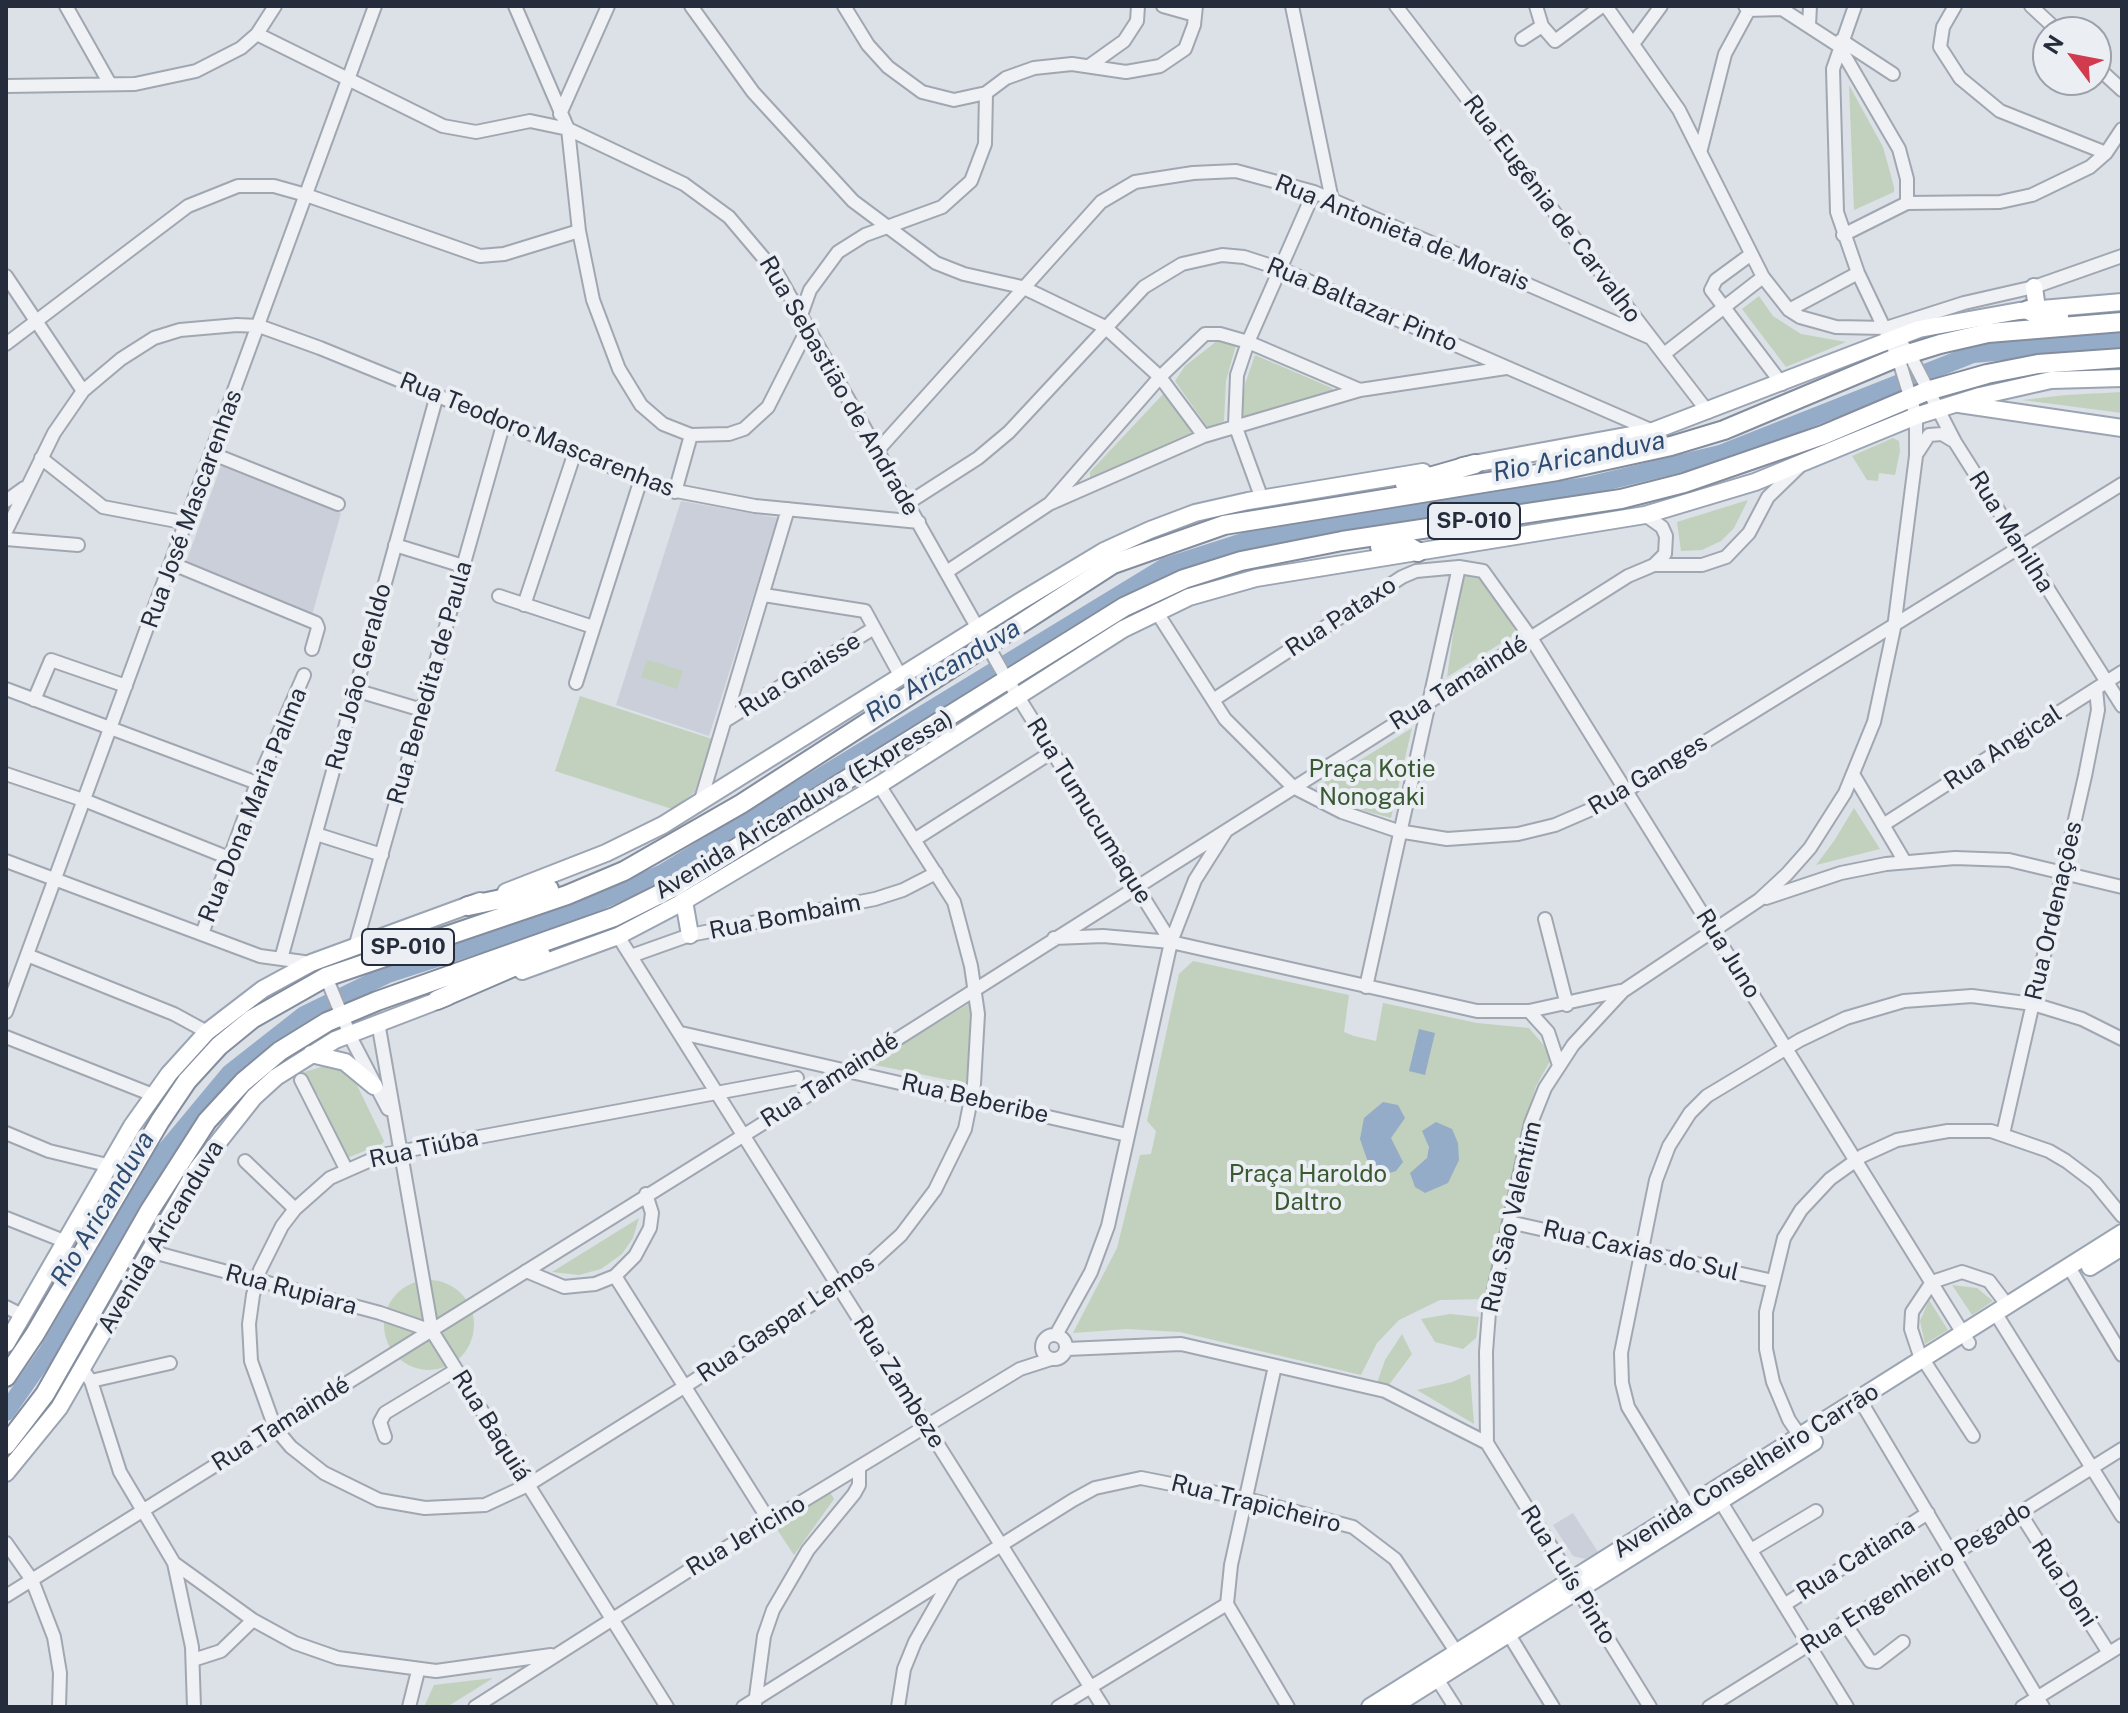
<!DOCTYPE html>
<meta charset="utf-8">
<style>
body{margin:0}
#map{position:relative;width:2128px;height:1713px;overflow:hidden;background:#dce0e7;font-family:"Public Sans",sans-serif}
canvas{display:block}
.frame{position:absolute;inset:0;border:8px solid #252d3d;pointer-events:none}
.north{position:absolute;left:2032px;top:16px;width:80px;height:80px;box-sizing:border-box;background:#ebeff4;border:2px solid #9ca1ab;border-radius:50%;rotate:302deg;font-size:22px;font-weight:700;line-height:32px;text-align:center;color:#252d3d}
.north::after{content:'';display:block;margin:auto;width:28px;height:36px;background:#d23b4d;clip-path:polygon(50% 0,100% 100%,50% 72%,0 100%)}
</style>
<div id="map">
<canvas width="2128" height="1713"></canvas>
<div class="frame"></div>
<div class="north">N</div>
</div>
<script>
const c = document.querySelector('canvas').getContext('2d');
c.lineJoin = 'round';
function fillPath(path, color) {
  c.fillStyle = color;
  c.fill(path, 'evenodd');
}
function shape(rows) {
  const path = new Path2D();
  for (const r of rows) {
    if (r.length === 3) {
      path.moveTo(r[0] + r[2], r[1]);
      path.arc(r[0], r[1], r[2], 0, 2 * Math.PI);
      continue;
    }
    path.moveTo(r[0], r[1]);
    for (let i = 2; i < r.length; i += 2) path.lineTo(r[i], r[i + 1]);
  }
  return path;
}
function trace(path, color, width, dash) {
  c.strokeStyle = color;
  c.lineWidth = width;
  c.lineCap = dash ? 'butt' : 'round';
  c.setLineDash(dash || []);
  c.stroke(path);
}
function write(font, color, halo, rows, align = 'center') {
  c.font = font + ' "Public Sans",sans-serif';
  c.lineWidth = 8;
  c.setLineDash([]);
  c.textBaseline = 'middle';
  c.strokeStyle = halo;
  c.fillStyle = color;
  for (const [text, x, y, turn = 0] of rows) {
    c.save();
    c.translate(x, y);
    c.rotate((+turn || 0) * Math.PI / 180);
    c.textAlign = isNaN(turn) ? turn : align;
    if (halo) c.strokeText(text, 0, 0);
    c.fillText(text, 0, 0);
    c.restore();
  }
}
fillPath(shape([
 [221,466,341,513,312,615,185,565],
 [681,501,778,518,709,736,616,705],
 [1573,1513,1598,1552,1585,1559,1573,1556,1553,1525]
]), '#cacfd9');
fillPath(shape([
 [1849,85,1883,147,1894,187,1894,192,1854,210],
 [1759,296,1773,316,1801,334,1846,342,1786,367,1742,309],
 [1217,341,1236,345,1226,381,1224,421,1208,428,1175,381,1185,366],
 [1255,355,1332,388,1334,392,1240,420,1245,384],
 [1165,392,1192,433,1090,480,1090,472],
 [2122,392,2122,413,2022,400,2066,395],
 [1893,438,1899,441,1900,451,1895,475,1879,473,1878,481,1867,480,1852,456],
 [1748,500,1734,528,1721,541,1702,550,1681,551,1677,522],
 [1473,573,1484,578,1515,630,1511,637,1447,677,1460,585,1465,576],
 [647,660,683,671,677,689,641,677],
 [580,696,712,739,695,792,672,809,555,771],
 [1412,728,1391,818,1365,811,1315,788],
 [1854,808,1880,849,1816,865,1834,841],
 [1193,961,1349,995,1344,1032,1354,1036,1376,1041,1383,1003,1477,1023,1529,1028,1553,1056,1536,1086,1525,1123,1486,1299,1440,1300,1399,1320,1377,1343,1361,1375,1180,1332,1127,1329,1073,1333,1117,1248,1140,1155,1151,1154,1156,1131,1147,1121,1179,974],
 [970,1003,975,1043,969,1084,870,1064],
 [324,1066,342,1070,355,1081,384,1141,382,1144,347,1158,318,1095,311,1093,301,1073],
 [639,1218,633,1238,622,1254,601,1269,579,1275,552,1272],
 [429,1325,45],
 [1952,1285,1977,1288,1993,1301,1972,1315],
 [1929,1300,1948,1330,1925,1344,1920,1321],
 [1450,1314,1479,1317,1476,1338,1463,1349,1435,1342,1421,1319],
 [1402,1334,1412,1354,1388,1386,1377,1383,1385,1360],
 [1470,1374,1474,1424,1417,1390,1452,1382],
 [830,1492,834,1499,794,1555,774,1525],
 [493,1678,447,1707,424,1707,434,1685]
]), '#c1d1bd');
fillPath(shape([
 [1419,1029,1435,1033,1425,1075,1409,1071],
 [1383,1102,1398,1105,1405,1118,1391,1138,1403,1162,1396,1171,1386,1174,1369,1165,1360,1139,1364,1118],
 [1436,1122,1452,1129,1458,1143,1459,1160,1448,1183,1425,1193,1415,1187,1410,1173,1427,1158,1429,1147,1422,1131]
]), '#95acc9');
trace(shape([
 [6,1412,47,1353,161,1156,230,1073,304,1015,388,974,566,916,663,873,1165,567,1252,539,1587,486,1720,454,1973,354,2122,340]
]), '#95acc9', 18);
const minor = shape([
 [66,6,110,84],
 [515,6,568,129,579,231,593,300,619,369,641,405,663,424,691,435,729,434,744,429,768,407,808,328],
 [691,6,753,92,853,201,936,263,964,274,1022,287,1105,327,1160,377,1204,436],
 [844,6,868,45,888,67,922,92,954,100,986,93,1006,78,1034,68,1072,64,1126,72,1160,66,1185,49,1194,25,1196,6],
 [1163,6,1195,15],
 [1292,6,1332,200],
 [1396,6,1708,412],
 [1606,6,1679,110,1763,277,1789,310,1800,317,1836,327,1886,328,1964,303,2034,287,2122,256],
 [1745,6,1748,10,1782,9,1839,46,1899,149,1907,179,1907,203],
 [1955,6,1943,27,1940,47,1960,78,2000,111,2106,153],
 [2031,6,2059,32],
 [1809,25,1810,6],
 [1542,26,1555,41,1602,6],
 [257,34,443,126,476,132,530,121,568,129,684,184,729,217,778,275,1002,671,1171,942],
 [1522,39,1542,26,1536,6],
 [1841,40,1893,74],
 [1633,44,1661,6],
 [1089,66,1124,41,1137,21,1138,6],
 [2096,66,2122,90],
 [6,86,135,84,196,71,241,48,257,34,275,6],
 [560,114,608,6],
 [1701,149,1725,54,1751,6],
 [1843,235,1907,203,2000,202,2032,195,2090,167,2106,153,2122,129],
 [1750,255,1716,280,1711,290,1782,384],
 [6,276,83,391],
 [1789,310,1858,273],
 [801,315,810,290,838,252,865,235,942,207,971,181,985,144,986,93],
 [1892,332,1909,353,1955,442,2122,706],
 [6,344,188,206,238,186,274,186,306,195,480,256,504,254,579,231],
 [1664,354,1763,277],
 [878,450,1101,202,1135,182,1193,173,1236,171,1314,192,1651,338],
 [1918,452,1929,435,1942,434,1952,440],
 [213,454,338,504],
 [41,458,103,507,187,523],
 [675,492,691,435],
 [1262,499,1235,425,1237,375,1248,342,1314,192],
 [6,501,24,488],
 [1051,502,1160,377,1205,334,1220,334,1248,342,1360,390],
 [908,503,978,458,1009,432,1144,287,1182,264,1222,255,1244,257,1281,269,1653,431],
 [1645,515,1662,527,1666,536,1665,554,1654,565],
 [6,531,54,433,83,391,121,359,154,338,180,330,237,325,259,326,320,348,666,489,755,506,919,522],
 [6,539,78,545],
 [395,545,463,566],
 [173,564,316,623,318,628,312,649],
 [948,571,1049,504,1204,436,1360,390,1506,368],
 [764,595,865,611,900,675],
 [499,596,593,627],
 [524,605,575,452],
 [1156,611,1225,719,1293,787,1342,812,1398,831,1447,839,1518,834,1555,825,1608,802,2122,484],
 [576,683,641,479],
 [6,689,257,783],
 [355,690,422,710],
 [34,700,51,660,126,686],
 [1213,700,1402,577,1416,571,1459,567,1483,571,1531,638,1969,1343],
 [725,721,874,628],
 [6,774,89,802,229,858],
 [1853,774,1905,862],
 [700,803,788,509],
 [1883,825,2122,672],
 [316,834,382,855],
 [914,840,1052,752],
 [6,861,260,956,311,963],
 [1766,898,1841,873,1886,864,1955,858,2009,860,2122,887],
 [1545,919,1567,1005],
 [202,934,257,783,304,675],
 [618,936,1103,1707],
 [1054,938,1103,936,1171,942,1477,1011,1529,1011,1620,991],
 [356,944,504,422],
 [27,955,174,1014,207,1032],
 [631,956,690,935,875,899,903,890,936,873],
 [281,959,437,395],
 [326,977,353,1042,388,1109],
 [1366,987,1459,567],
 [1529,1011,1548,1032,1559,1065],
 [6,1012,375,6],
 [378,1022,432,1331,667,1707],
 [681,1033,1127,1135],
 [6,1037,153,1095],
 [797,1078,382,1155,330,1178,295,1209,282,1226,260,1270,253,1295,249,1324,251,1361,275,1428,291,1447,324,1473,379,1500,425,1508,485,1505,528,1485,684,1387,857,1275,901,1235,935,1190,965,1129,974,1084,978,1014,971,966,954,902,879,785],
 [301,1080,346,1169],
 [6,1133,49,1151,107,1165],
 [2003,1134,2085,776,2098,710,2096,689],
 [245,1161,295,1209],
 [6,1218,64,1241],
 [1509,1222,1773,1281],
 [149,1251,380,1313,432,1331],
 [2069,1267,2122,1355],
 [526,1271,564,1287,595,1284,615,1276,635,1256,650,1228,652,1213,646,1194],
 [615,1276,770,1522],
 [6,1307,22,1315],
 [1996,1314,2122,1516],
 [1054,1347,12],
 [1056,1335,1091,1272,1108,1226,1171,942,1195,880,1226,831],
 [1067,1349,1181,1344,1385,1391,1487,1443],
 [1275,1366,1231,1565,1227,1604,1288,1707],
 [83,1370,91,1381,120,1472,174,1563,192,1647,194,1707],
 [91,1381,170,1363],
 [1860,1400,2043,1707],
 [1973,1436,1919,1353,1911,1329,1912,1312,1932,1282,1962,1272,1989,1281,2008,1306],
 [385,1437,380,1422,385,1413,456,1370],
 [1487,1443,1486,1352,1489,1312,1531,1123,1545,1088,1573,1045,1623,991,1759,900,1787,874,1810,848,1845,793,1874,722,1894,628,1916,456,1916,416,1898,357,1858,273,1837,212,1833,69,1855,6],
 [1487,1443,1650,1707],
 [1805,1443,1789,1420,1773,1382,1766,1349,1766,1312,1784,1238,1801,1210,1830,1179,1862,1156,1897,1140,1948,1131,1991,1131,2049,1151,2066,1161,2095,1183,2122,1216],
 [1716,1494,1847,1707],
 [1692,1512,1628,1407,1622,1383,1621,1353,1656,1180,1669,1146,1690,1113,1707,1096,1800,1040,1846,1018,1904,1001,1972,996,2033,1004,2082,1019,2122,1039],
 [2020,1513,2109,1653],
 [6,1543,32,1580,54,1637,60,1673,59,1707],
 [1751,1550,1816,1511],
 [174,1563,253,1620,295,1643,338,1658,436,1671,551,1655],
 [6,1596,850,1069,1628,576,1654,565,1702,565,1726,557,1749,533,1768,497,1800,466],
 [1784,1605,1928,1513],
 [1844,1622,1870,1661,1877,1662,1903,1642],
 [1505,1628,1553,1707],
 [193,1660,221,1651,253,1620],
 [1432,1671,1455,1707],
 [755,1704,764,1636,773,1610,808,1550,854,1494,859,1485,859,1469],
 [409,1707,418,1671],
 [475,1707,688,1571,1020,1369,1051,1359],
 [743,1707,1073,1500,1095,1488,1141,1478,1247,1499,1353,1527,1395,1559,1461,1659],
 [898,1707,904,1669,915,1642,952,1577],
 [1058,1707,1227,1604],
 [1709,1707,2122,1449],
 [2022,1707,2122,1645]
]);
const major = shape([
 [2034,287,2037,309],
 [1959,404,2122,428],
 [1462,466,1653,431,1919,329,2019,311,2122,302],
 [506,892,606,853,663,825,1021,601,1104,551,1150,530,1195,513,1248,501,1423,472],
 [684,901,690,935],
 [522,971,618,936,679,904,879,785,1123,629,1189,597,1256,578,1645,515,1755,482,1916,416,1980,396,2051,380,2122,378],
 [311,1054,345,1062,374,1086],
 [2090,1267,2122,1247],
 [6,1344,132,1126,169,1074,207,1032,263,989,311,963,480,901],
 [6,1473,59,1408,197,1169,254,1097,276,1077,335,1040,447,997],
 [1370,1707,2122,1233],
 [1392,1707,1814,1442]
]);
const highway = shape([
 [2028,310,2040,316,2059,316],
 [1405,484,1475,464],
 [1380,547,1406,545,1418,552],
 [468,906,549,889],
 [437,1000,541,955],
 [6,1377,35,1334,160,1121,187,1081,219,1046,252,1019,326,977,567,895,624,871,741,804,1113,564,1224,525,1557,471,1671,446,1724,430,1898,357,1940,344,1988,333,2122,322],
 [6,1445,45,1394,150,1210,207,1121,243,1082,280,1051,327,1022,377,1001,614,917,674,887,1124,607,1184,579,1241,561,1342,541,1621,499,1684,483,1823,435,1927,391,1987,374,2038,364,2122,358]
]);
trace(minor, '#a1a7b1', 16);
trace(major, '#9ba4b3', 20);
trace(highway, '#838d9e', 22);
trace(minor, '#eff1f5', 12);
trace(major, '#fff', 16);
trace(highway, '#fff', 18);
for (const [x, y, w] of [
 [1474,521,92],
 [408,947,92]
]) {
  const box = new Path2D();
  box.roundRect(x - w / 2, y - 18, w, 36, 6);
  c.fillStyle = '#ebeff4';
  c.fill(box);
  trace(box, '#252d3d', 2);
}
write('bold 22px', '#252d3d', null, [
 ["SP-010",1474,521],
 ["SP-010",408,947]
]);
write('24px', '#252d3d', '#ebeff4', [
 ["Rua Eugênia de Carvalho",1552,209,53],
 ["Rua Antonieta de Morais",1402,233,22],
 ["Rua Baltazar Pinto",1362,305,23],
 ["Rua Sebastião de Andrade",839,386,60],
 ["Rua Teodoro Mascarenhas",537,435,22],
 ["Rua José Mascarenhas",192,509,-70],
 ["Rua Manilha",2011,532,58],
 ["Rua Pataxo",1341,617,-33],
 ["Rua Gnaisse",800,675,-32],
 ["Rua João Geraldo",359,677,-75],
 ["Rua Benedita de Paula",430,683,-74],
 ["Rua Tamaindé",1459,683,-32],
 ["Rua Angical",2003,748,-33],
 ["Rua Ganges",1648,775,-31],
 ["Rua Dona Maria Palma",253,805,-68],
 ["Avenida Aricanduva (Expressa)",804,805,-31],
 ["Rua Tumucumaque",1089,811,58],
 ["Rua Ordenações",2054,911,-77],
 ["Rua Bombaim",785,917,-11],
 ["Rua Juno",1728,954,58],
 ["Rua Tamaindé",830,1080,-32],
 ["Rua Beberibe",975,1099,13],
 ["Rua Tiúba",424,1149,-12],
 ["Rua São Valentim",1512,1217,-77],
 ["Avenida Aricanduva",161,1237,-59],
 ["Rua Caxias do Sul",1641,1251,13],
 ["Rua Rupiara",291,1290,15],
 ["Rua Gaspar Lemos",786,1319,-34],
 ["Rua Zambeze",899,1382,58],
 ["Rua Tamaindé",281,1424,-32],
 ["Rua Baquiá",491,1426,58],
 ["Avenida Conselheiro Carrão",1746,1471,-32],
 ["Rua Trapicheiro",1256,1504,14],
 ["Rua Jericino",746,1536,-31],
 ["Rua Catiana",1856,1559,-32],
 ["Rua Luís Pinto",1568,1575,58],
 ["Rua Engenheiro Pegado",1916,1578,-32],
 ["Rua Deni",2064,1583,57]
]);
write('24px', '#385932', '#ebeff4', [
 ["Praça Kotie",1372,770],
 ["Nonogaki",1372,798],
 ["Praça Haroldo",1308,1175],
 ["Daltro",1308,1203]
]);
write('italic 26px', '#2e4b72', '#ebeff4', [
 ["Rio Aricanduva",1579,457,-11],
 ["Rio Aricanduva",943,671,-31],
 ["Rio Aricanduva",103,1209,-59]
]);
</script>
